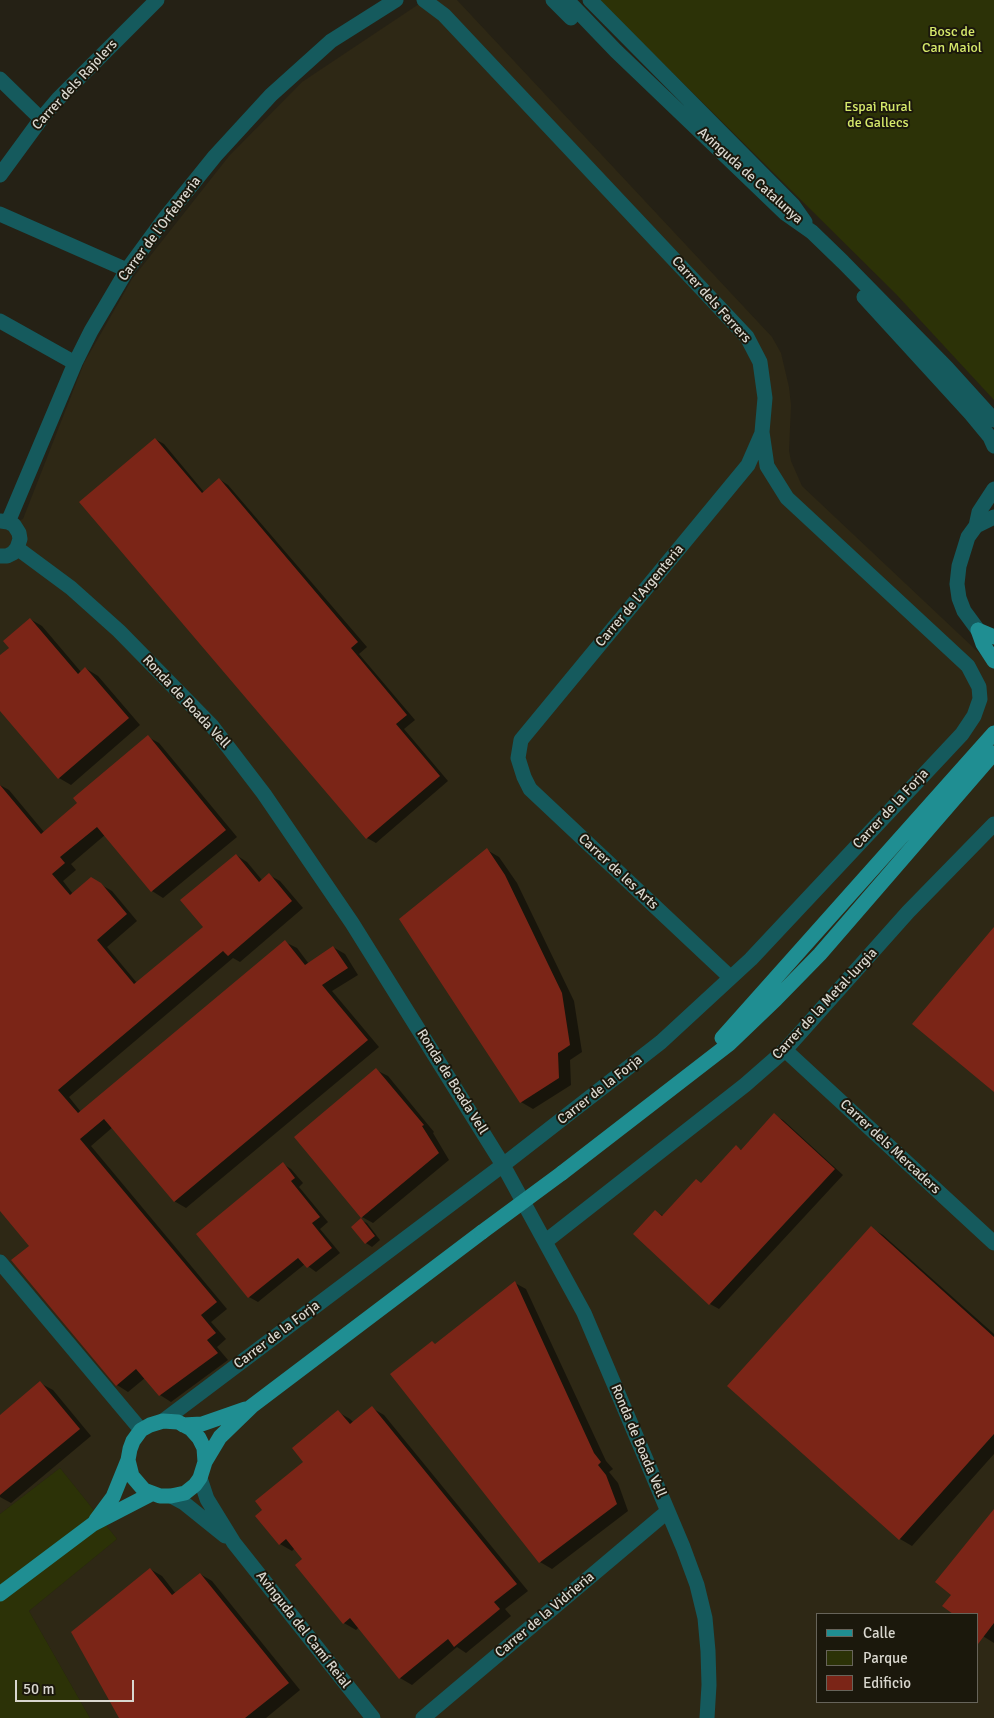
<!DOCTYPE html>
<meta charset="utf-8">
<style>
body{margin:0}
#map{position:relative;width:994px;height:1718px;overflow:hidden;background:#252115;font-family:Signika,sans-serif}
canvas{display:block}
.legend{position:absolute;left:816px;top:1613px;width:162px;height:90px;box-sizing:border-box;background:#1b180c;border:1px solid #67645a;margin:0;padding:6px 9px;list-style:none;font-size:15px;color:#d9d7cf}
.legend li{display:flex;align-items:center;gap:10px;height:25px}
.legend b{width:25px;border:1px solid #67645a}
.scale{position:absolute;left:15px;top:1680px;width:119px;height:22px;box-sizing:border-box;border:2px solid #d9d7cf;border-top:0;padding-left:6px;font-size:15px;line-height:18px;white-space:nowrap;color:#d9d7cf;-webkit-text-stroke:4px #1b180c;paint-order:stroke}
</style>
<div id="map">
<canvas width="994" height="1718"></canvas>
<ul class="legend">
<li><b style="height:6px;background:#1f8e92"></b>Calle</li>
<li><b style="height:14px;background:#2c3207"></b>Parque</li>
<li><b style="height:14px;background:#7b2517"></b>Edificio</li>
</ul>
<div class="scale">50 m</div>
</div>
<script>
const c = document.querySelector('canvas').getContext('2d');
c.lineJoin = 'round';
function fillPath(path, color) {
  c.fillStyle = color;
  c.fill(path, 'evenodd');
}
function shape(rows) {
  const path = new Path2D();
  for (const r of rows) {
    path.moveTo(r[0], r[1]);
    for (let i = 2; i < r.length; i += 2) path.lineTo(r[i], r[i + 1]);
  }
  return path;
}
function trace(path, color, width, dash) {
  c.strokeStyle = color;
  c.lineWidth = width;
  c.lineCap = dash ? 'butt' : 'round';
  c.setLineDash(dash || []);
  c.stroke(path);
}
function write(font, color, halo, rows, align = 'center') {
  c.font = font + ' Signika,sans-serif';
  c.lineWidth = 4;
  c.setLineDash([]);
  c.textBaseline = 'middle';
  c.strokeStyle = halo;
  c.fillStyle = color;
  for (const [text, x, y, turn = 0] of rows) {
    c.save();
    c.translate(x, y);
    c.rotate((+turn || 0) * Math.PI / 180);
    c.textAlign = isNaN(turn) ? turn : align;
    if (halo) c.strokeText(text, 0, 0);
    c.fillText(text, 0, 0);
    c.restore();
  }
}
fillPath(shape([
 [425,0,457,0,772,337,781,353,789,387,791,405,789,451,791,461,802,486,994,667,994,1718,90,1718,29,1611,117,1539,60,1468,0,1514,0,528,23,519,84,363,132,279,229,156,302,82],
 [818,1614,978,1614,978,1702,818,1702]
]), '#2e2815');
fillPath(shape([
 [599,0,994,0,994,400,896,294],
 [60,1468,117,1539,29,1611,90,1718,0,1718,0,1514]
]), '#2c3207');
fillPath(shape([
 [155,439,164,444,204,492,219,479,228,485,367,647,359,654,415,720,404,729,448,781,376,843,367,838,81,502],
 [30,619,42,626,81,672,85,668,98,676,140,725,71,785,59,778,0,709,0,656,10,648],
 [148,737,159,743,237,837,163,898,152,891,105,835,71,864,76,870,63,881,73,894,91,879,112,891,137,921,107,947,137,983,205,927,236,855,247,862,262,880,269,875,280,881,303,908,240,962,233,958,69,1097,81,1112,285,942,297,948,309,964,333,947,345,954,358,975,332,991,379,1047,186,1208,174,1201,113,1127,91,1146,227,1309,211,1322,226,1339,217,1347,228,1360,171,1402,160,1395,145,1378,128,1392,117,1385,30,1246,0,1209,0,785,9,790,44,832,79,803],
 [487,850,499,857,517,883,574,1001,582,1052,570,1060,571,1085,533,1109,521,1102],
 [376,1070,388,1076,434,1132,433,1133,449,1160,373,1223,362,1217],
 [774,1115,783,1120,843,1175,719,1309,710,1304,634,1234,656,1212,664,1216,702,1184,736,1147,742,1150],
 [283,1164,291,1169,303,1183,299,1187,328,1222,320,1229,340,1253,316,1272,305,1264,258,1302,249,1297,198,1234],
 [361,1220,367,1223,380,1240,372,1247,366,1243],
 [871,1228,883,1235,994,1334,994,1454,912,1546,900,1539],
 [515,1283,526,1289,606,1461,613,1469,609,1472,618,1483,628,1511,552,1569,540,1562,436,1345],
 [40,1383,53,1390,91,1436,11,1503,0,1497,0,1417],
 [372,1408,384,1415,528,1591,505,1609,511,1616,466,1653,457,1647,412,1685,400,1678,359,1627,356,1630,344,1623,304,1559,295,1548,292,1551,280,1544,305,1462,338,1412,350,1419,354,1423],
 [994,1511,994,1643,978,1633,978,1614,955,1614,944,1606,953,1595],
 [150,1569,162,1576,176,1594,200,1574,212,1581,300,1690,266,1718,121,1718]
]), '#0007');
fillPath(shape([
 [155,438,202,493,219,478,358,642,351,648,407,715,396,724,440,776,366,839,79,502],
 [30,618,78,674,85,667,129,718,58,779,0,711,0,655,9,648,3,641],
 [148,735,226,830,151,892,97,827,60,857,65,863,52,874,70,895,91,877,101,883,127,914,97,940,134,984,203,927,180,900,236,854,259,882,269,873,292,901,228,956,223,951,58,1090,78,1113,285,940,305,965,333,946,348,968,322,985,368,1040,174,1202,104,1119,80,1139,217,1302,201,1315,216,1333,207,1340,218,1353,159,1396,136,1369,116,1386,11,1260,29,1246,0,1211,0,785,41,834,77,803,73,798],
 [487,848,505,875,562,993,570,1045,558,1053,559,1078,520,1103,399,919],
 [994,927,994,1092,912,1024],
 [376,1068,424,1125,422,1126,439,1153,361,1218,294,1137],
 [774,1113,835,1169,709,1305,633,1234,655,1210,662,1216,696,1179,701,1183,736,1145,741,1150],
 [283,1162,295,1178,291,1181,320,1217,312,1223,332,1248,307,1268,298,1258,248,1298,196,1234],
 [361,1218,375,1236,365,1244,351,1227],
 [871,1226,994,1337,994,1434,899,1540,727,1386],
 [515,1281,594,1453,601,1462,598,1465,606,1475,617,1504,539,1563,390,1374,432,1341,435,1344],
 [40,1381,80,1429,0,1495,0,1415],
 [372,1406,517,1584,494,1602,500,1609,454,1647,448,1639,399,1679,350,1618,343,1624,295,1565,302,1559,286,1539,279,1545,255,1516,262,1510,255,1501,303,1462,292,1448,338,1410,350,1424],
 [994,1509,994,1623,978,1644,978,1614,953,1614,942,1606,951,1595,935,1582],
 [150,1568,172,1595,200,1573,289,1683,245,1718,119,1718,71,1632]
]), '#7b2517');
trace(shape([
 [553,0,571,18],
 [567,0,616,51,734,164,785,213,812,232,843,262,947,368,994,420],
 [590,0,793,205,805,222],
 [0,79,41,119],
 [0,175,41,119,58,99,157,0],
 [0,214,127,270],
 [864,297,971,414,990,437,994,446],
 [0,321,75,363],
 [0,521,8,522,14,525,19,533,20,539,17,548,13,553,7,556,0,556],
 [8,522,75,363,91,331,127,270,165,218,215,156,271,95,331,41,396,0],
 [976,526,994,517],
 [17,548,71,588,119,631,212,726,264,794,352,923,503,1165,584,1313,683,1547,697,1585,705,1618,708,1651,709,1685,707,1718],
 [978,630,964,611,959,598,957,584,959,566,968,537,976,526,979,512,994,489],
 [730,977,530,789,524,777,518,758,521,740,748,465,762,433],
 [785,1050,994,1243],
 [546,1241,745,1085,785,1050,908,912,994,824],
 [0,1262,141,1430],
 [163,1421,503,1165,661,1042,751,959,962,734,974,716,980,699,979,687,968,666,787,498,767,466,762,432,765,398,760,362,747,337,444,15,424,0],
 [200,1478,207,1499,234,1543,373,1718],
 [171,1496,184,1503,225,1536],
 [423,1718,668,1511]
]), '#155a5d', 15);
trace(shape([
 [978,630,983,644,994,661],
 [978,630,994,637],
 [722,1038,994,733],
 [562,1173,729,1044,776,999,820,954,994,753],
 [183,1425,202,1424,245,1409],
 [205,1462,204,1448,199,1438,191,1429,178,1422,163,1421,150,1425,141,1430,133,1441,130,1449,128,1460,132,1476,144,1490,160,1496,171,1496,185,1493,195,1485,200,1478,205,1462,220,1437,252,1406,482,1232],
 [96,1520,113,1497,128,1460],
 [0,1594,93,1524,151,1494]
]), '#1f8e92', 15);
trace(shape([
 [482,1232,562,1173]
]), '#1f8e92', 15);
write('14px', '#d6e96b', '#1b180c', [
 ["Bosc de",952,32],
 ["Can Maiol",952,48],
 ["Espai Rural",878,107],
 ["de Gallecs",878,123]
]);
write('14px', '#d9d7cf', '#1b180c', [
 ["Carrer dels Rajolers",75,85,-47],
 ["Avinguda de Catalunya",750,176,42],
 ["Carrer de l'Orfebreria",160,229,-53],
 ["Carrer dels Ferrers",711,300,48],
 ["Carrer de l'Argenteria",640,596,-50],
 ["Ronda de Boada Vell",186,702,47],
 ["Carrer de la Forja",891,809,-47],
 ["Carrer de les Arts",618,872,43],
 ["Carrer de la Metal·lurgia",825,1004,-47],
 ["Ronda de Boada Vell",452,1082,58],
 ["Carrer de la Forja",600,1090,-38],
 ["Carrer dels Mercaders",890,1147,43],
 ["Carrer de la Forja",277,1335,-37],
 ["Ronda de Boada Vell",638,1441,67],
 ["Carrer de la Vidrieria",545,1615,-40],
 ["Avinguda del Camí Reial",303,1630,52]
]);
</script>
